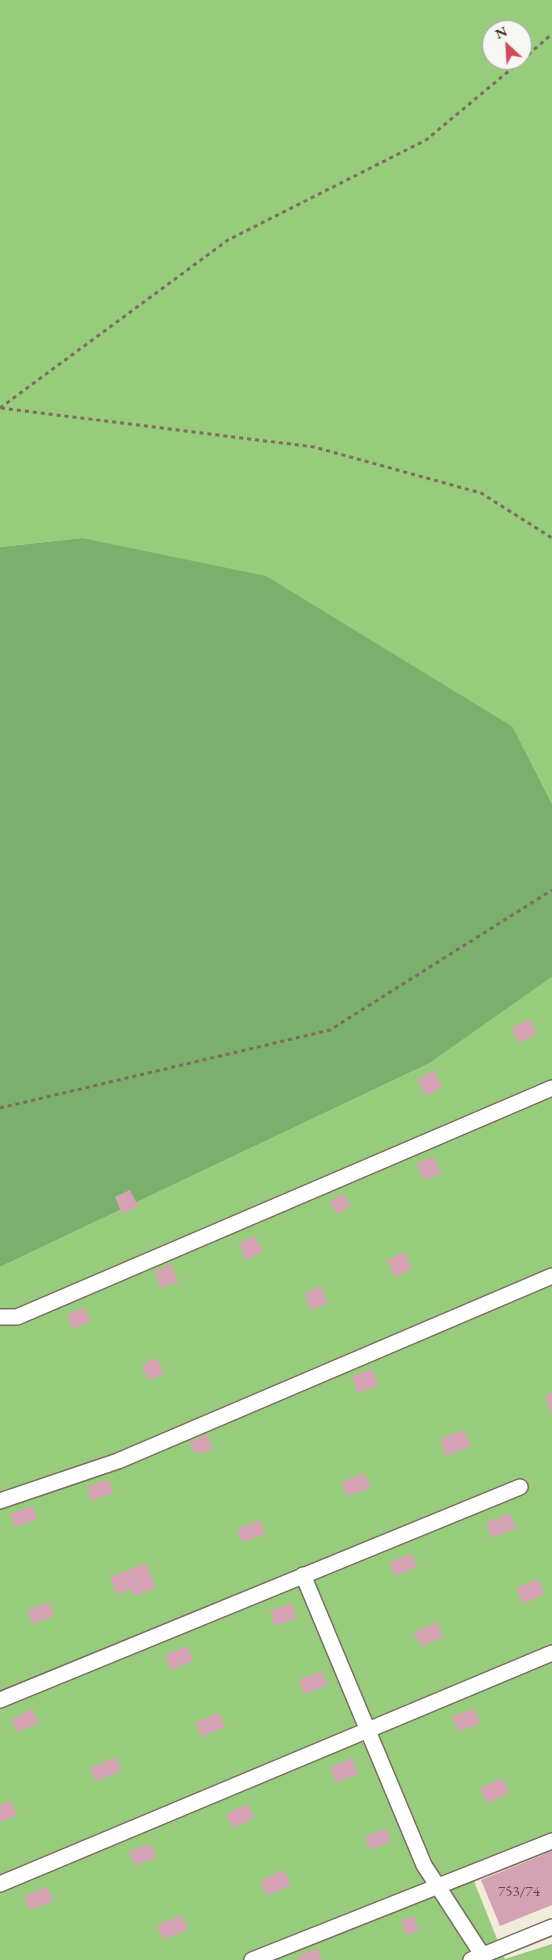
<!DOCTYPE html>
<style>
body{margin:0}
#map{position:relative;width:552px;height:1960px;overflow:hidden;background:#f1ecda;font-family:"EB Garamond",serif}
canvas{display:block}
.north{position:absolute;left:482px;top:20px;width:50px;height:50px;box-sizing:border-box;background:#f6f6f2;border:1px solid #aba49d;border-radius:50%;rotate:335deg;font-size:14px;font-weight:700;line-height:20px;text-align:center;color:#3b2a1e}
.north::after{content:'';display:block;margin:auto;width:18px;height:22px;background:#d1495b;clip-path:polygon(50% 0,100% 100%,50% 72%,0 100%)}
</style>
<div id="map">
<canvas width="552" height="1960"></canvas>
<div class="north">N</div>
</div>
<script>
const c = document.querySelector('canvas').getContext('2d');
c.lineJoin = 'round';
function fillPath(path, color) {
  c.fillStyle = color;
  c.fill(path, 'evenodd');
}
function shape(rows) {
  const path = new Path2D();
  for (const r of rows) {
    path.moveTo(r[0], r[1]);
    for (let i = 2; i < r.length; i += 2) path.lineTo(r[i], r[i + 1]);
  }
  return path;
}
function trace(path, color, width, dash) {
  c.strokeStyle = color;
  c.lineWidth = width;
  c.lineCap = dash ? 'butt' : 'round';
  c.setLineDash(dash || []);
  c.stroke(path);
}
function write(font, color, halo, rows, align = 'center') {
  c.font = font + ' "EB Garamond",serif';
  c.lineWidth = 4;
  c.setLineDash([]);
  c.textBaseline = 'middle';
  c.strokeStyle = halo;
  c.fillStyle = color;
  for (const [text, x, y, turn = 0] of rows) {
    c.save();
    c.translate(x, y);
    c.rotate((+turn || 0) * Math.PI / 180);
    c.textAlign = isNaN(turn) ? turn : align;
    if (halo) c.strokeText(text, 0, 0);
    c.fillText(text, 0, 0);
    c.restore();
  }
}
fillPath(shape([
 [0,0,552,0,552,804,513,727,82,538,0,547],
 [492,30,522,30,522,60,492,60],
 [552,977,552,1843,472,1876,505,1959,552,1944,552,1960,0,1960,0,1267,430,1063]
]), '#98cc7d');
fillPath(shape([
 [82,538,266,576,513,727,552,804,552,977,430,1063,0,1267,0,547]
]), '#7ab06c');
fillPath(shape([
 [530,1019,537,1034,519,1043,511,1028],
 [434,1070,442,1087,426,1096,417,1080],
 [432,1156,441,1173,424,1180,416,1164],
 [130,1190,138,1206,122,1214,115,1197],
 [344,1194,350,1206,337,1214,330,1201],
 [255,1236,263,1252,246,1260,239,1243],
 [404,1252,412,1269,395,1277,387,1260],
 [171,1264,178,1282,161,1288,155,1271],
 [321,1286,328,1303,311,1310,304,1294],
 [84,1307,91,1321,73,1329,67,1315],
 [157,1358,164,1374,148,1380,142,1365],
 [372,1369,378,1386,357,1393,352,1376],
 [552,1393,552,1415,545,1395],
 [464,1430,471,1446,446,1456,440,1439],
 [207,1434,213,1449,200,1454,198,1451,194,1453,189,1442],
 [364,1473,370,1488,347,1496,342,1482],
 [108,1479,113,1493,91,1501,87,1487],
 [33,1506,37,1519,15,1527,10,1513],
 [510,1513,516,1528,492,1538,486,1523],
 [260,1520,265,1534,242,1542,237,1529],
 [412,1554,417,1567,395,1576,390,1562],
 [146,1563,156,1588,134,1596,131,1589,117,1594,110,1577],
 [538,1579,544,1594,523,1604,516,1588],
 [49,1602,54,1616,33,1624,27,1610],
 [291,1603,297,1618,275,1626,270,1611],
 [437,1622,443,1637,421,1646,414,1632],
 [187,1646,193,1661,171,1670,165,1655],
 [322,1671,328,1685,304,1694,299,1680],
 [32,1709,39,1723,17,1732,11,1720],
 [475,1709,480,1724,458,1731,452,1716],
 [219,1713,225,1727,201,1737,196,1722],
 [116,1757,121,1771,96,1781,90,1768],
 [352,1758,358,1774,336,1783,330,1767],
 [502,1778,509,1793,487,1803,480,1788],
 [11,1801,17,1815,0,1822,0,1805],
 [248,1804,254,1818,233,1828,226,1814],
 [386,1828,391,1841,371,1850,365,1837],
 [151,1844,156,1858,134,1865,129,1851],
 [552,1851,552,1905,500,1926,481,1880],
 [284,1870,291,1885,267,1896,260,1881],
 [47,1887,53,1901,30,1910,24,1896],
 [182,1915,188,1930,163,1939,157,1925],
 [414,1916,419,1931,406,1935,401,1920],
 [318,1948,322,1960,298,1960,296,1957]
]), '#d5a2b4');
const lane = shape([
 [0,1317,17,1317,552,1088],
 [0,1501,118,1461,552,1276],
 [303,1575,424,1865,483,1956],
 [0,1700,520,1487],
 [0,1884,552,1653],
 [252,1960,552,1841],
 [471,1960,552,1927]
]);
trace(lane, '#7b6e60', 18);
trace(shape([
 [522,60,552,34],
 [0,408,228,240,426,140,522,60],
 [1,408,314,447,481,493,552,538],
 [0,1108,330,1030,552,890]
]), '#7b6e60', 3, [4, 4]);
trace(lane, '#fff', 15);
write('15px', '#624844', null, [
 ["753/74",519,1892]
]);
</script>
